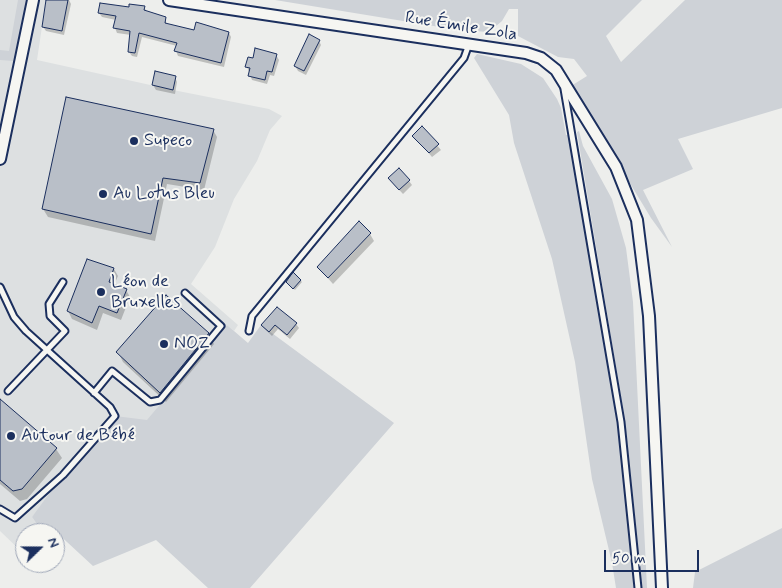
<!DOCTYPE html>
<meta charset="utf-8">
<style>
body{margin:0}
#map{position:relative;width:782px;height:588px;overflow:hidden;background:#edeeec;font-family:Mynerve,sans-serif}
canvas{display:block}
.north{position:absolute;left:15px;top:523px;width:50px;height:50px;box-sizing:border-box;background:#f6f6f2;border:1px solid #9ea6b7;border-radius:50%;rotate:68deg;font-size:14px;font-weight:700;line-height:20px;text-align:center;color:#1b2f5e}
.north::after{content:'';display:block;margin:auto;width:18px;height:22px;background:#1b2f5e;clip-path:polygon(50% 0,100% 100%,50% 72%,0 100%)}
.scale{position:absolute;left:604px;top:550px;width:95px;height:22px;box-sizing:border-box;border:2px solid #1b2f5e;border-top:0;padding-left:6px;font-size:15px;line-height:18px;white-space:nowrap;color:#1b2f5e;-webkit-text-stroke:4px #f6f6f2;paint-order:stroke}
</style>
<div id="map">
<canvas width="782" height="588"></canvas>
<div class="north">N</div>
<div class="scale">50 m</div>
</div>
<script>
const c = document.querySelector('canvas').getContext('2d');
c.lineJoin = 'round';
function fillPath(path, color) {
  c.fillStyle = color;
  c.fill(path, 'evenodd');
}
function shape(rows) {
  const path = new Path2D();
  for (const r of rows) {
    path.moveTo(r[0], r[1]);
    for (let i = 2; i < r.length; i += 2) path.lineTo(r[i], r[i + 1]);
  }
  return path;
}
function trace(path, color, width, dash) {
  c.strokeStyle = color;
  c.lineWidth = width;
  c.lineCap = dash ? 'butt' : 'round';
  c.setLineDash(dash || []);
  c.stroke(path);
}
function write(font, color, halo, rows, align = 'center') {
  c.font = font + ' Mynerve,sans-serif';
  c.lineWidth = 4;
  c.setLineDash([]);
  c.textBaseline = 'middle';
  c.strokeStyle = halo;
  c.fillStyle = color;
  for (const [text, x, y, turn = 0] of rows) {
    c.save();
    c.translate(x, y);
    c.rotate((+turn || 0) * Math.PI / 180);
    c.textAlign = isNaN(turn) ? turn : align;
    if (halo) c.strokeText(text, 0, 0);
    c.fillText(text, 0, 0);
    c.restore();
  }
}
fillPath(shape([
 [0,0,46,0,37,60,173,90,269,109,282,116,270,130,257,161,234,199,215,247,191,284,238,325,234,331,227,325,148,421,32,517,43,533,25,533,25,555,0,531]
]), '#dde0e1');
fillPath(shape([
 [18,0,27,0,13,61,0,60,0,50,9,51],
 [275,0,642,0,606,36,621,62,685,0,782,0,782,108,678,139,693,169,643,190,672,247,651,218,571,86,587,76,574,59,558,57,518,36,518,9,509,9,502,21,489,32,458,30],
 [477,54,521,64,543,78,557,99,561,108,566,135,569,135,618,422,634,588,616,588,612,563,592,479,575,362,552,259,514,143,509,115,474,58],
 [579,131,583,146,612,199,626,248,633,302,647,588,642,588,625,422,577,132],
 [227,325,248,343,261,325,394,423,250,588,208,588,156,540,93,566,54,530,43,533,32,517,63,475,115,416,147,420],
 [782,528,782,588,693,588,695,572]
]), '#ced2d7');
fillPath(shape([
 [48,0,69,0,71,4,64,35,46,31,43,27],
 [144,7,147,12,165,18,167,25,195,31,229,33,231,37,224,67,178,56,176,51,177,46,142,37,137,57,132,56,129,52,131,35,117,33,115,28,116,20,102,17,99,13],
 [319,41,321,45,306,75,298,71,295,66],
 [276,55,279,60,274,76,270,75,267,84,252,80,247,67],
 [175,77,177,82,175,94,156,90,153,85],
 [422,128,441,150,432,157,414,136],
 [213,130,217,137,204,190,167,184,155,241,48,217,43,209],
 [389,179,409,181,412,185,403,194],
 [370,234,374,241,333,284,318,267],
 [114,269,118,276,114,285,126,290,130,297,121,320,103,313,97,330,72,319,68,311],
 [300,280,302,282,295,290,288,284],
 [166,297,208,334,214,344,166,402,123,362,118,352],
 [296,324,299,328,290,339,278,329,272,336,262,326],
 [0,401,56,449,62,458,27,499,20,501,0,484]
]), '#0003');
const building = shape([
 [46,0,68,0,62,31,42,27,46,0],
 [100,3,129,7,129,4,145,6,144,10,166,17,165,23,194,30,196,22,229,32,221,63,174,51,177,43,139,33,135,53,128,52,130,31,113,28,116,16,98,13,100,3],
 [309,34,320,40,304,71,294,66,309,34],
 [255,48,277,54,272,72,267,71,265,80,248,76,250,68,245,67,248,57,253,58,255,48],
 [155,71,176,76,173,90,152,85,155,71],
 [66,97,214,129,200,183,163,178,151,234,42,209,66,97],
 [422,126,439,144,429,153,412,136,422,126],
 [399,168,410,180,399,190,388,178,399,168],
 [359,221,371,233,328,278,317,267,359,221],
 [87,259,114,268,109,282,127,289,117,313,99,306,92,323,67,311,87,259],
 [293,272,301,280,293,289,286,282,293,272],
 [166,295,209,333,160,393,116,352,166,295],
 [277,307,297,323,287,335,275,325,269,332,261,325,277,307],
 [0,399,57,448,22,489,13,491,0,480,0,399]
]);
fillPath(building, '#b9bfc8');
trace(building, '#1b2f5e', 1);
const lane = shape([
 [564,89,621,422,638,588],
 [0,287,14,317,26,331,110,407,115,416,63,475,15,518,0,509],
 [249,331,252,316,464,58,469,44],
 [8,391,65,331,50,316,49,304,63,282],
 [94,393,112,371,150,402,160,400,221,326,185,293]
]);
const street = shape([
 [169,0,526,53,541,58,556,70,616,167,637,220,649,316,662,588],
 [0,159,33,0]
]);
trace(lane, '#1b2f5e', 9);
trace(street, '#1b2f5e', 14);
trace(lane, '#f6f6f2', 5);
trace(street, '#f6f6f2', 10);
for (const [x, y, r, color] of [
 [134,141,5,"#1b2f5e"],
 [103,194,5,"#1b2f5e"],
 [101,292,5,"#1b2f5e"],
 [164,344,5,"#1b2f5e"],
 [11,436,5,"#1b2f5e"]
]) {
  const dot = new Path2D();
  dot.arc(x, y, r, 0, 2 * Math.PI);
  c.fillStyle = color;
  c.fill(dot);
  trace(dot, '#f6f6f2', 2);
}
write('18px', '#1b2f5e', '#f6f6f2', [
 ["Rue Émile Zola",461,27,9]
]);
write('18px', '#1b2f5e', '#f6f6f2', [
 ["Supeco",144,141],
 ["Au Lotus Bleu",113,194],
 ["Léon de",111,282],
 ["Bruxelles",111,303],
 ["NOZ",174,344],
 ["Autour de Bébé",21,436]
], 'left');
</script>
